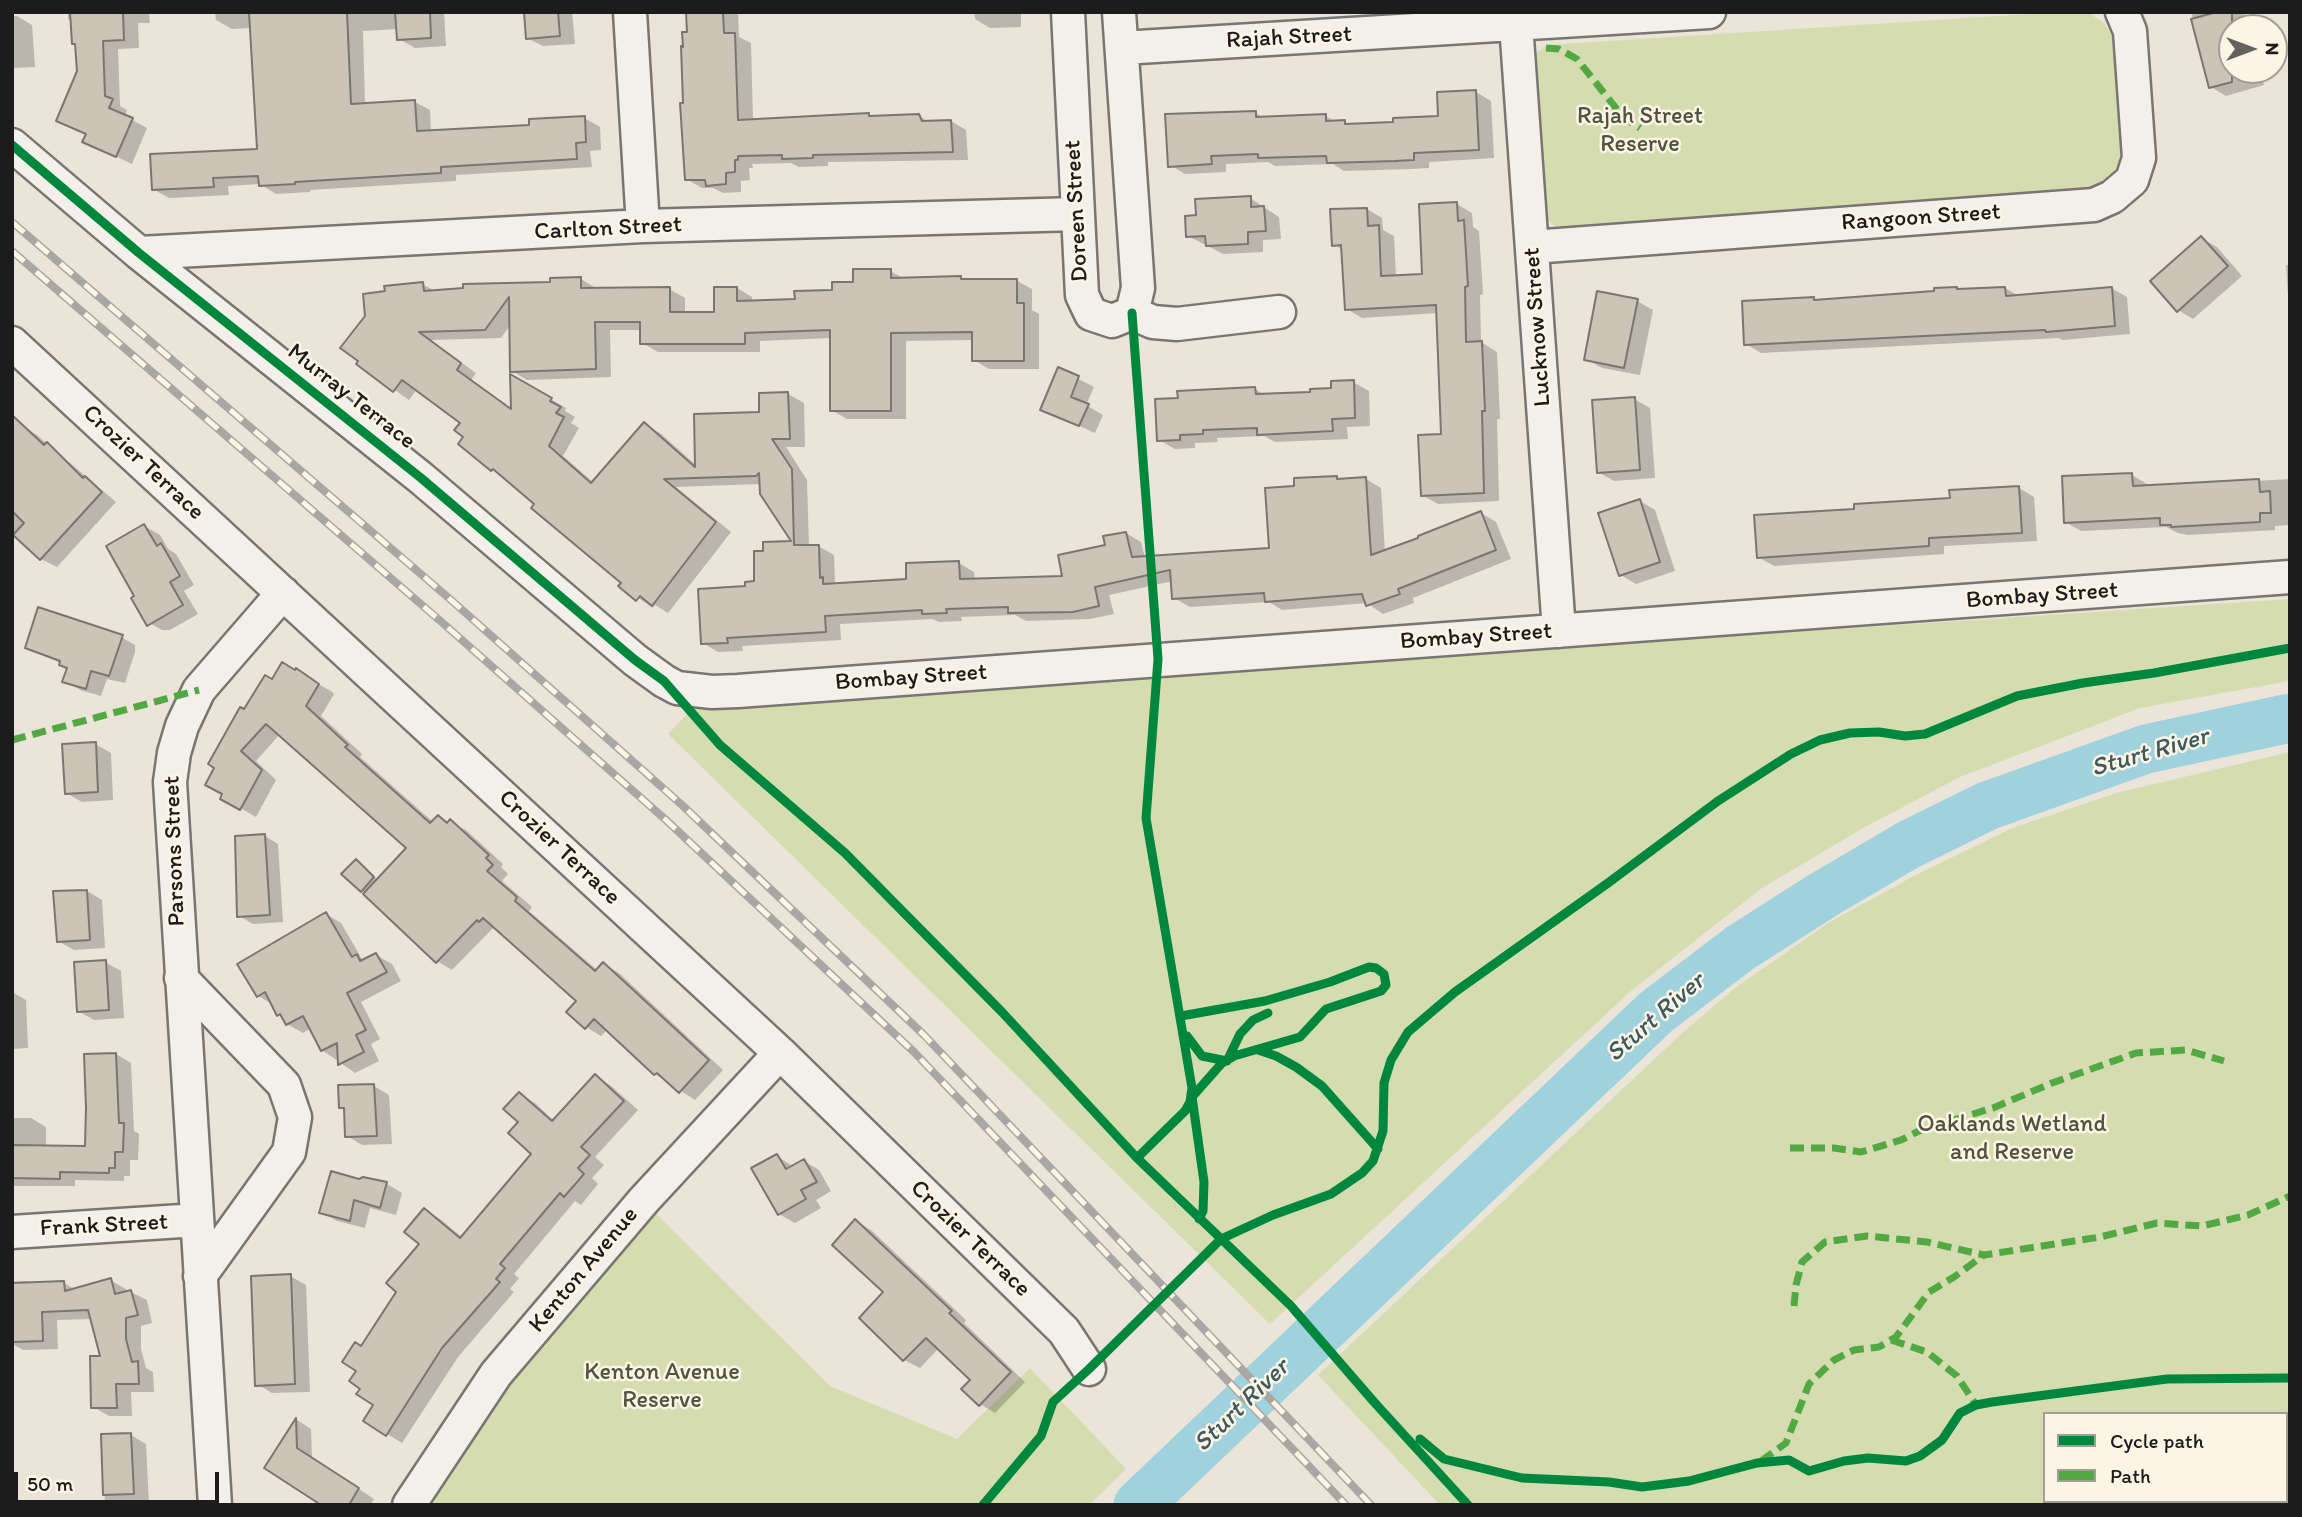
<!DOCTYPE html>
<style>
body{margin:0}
#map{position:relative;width:2302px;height:1517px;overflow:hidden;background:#eae4d9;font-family:Itim,sans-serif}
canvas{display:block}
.frame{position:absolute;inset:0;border:14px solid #1c1c1c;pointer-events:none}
.legend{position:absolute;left:2043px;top:1412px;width:245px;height:91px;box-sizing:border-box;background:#fcf5e5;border:2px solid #a29e95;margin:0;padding:9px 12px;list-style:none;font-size:21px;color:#1c1c1c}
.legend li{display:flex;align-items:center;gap:14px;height:35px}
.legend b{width:35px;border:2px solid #a29e95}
.north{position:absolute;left:2218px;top:14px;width:70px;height:70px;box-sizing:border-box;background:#fcf5e5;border:2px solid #a29e95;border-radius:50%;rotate:90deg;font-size:19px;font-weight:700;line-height:28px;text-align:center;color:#1c1c1c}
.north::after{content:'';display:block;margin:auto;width:24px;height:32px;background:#64625e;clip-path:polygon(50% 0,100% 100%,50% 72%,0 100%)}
.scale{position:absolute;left:14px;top:1472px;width:205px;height:32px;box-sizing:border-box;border:4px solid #1c1c1c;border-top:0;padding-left:9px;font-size:21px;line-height:24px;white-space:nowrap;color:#1c1c1c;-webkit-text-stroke:5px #fcf5e5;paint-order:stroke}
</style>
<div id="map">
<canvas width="2302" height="1517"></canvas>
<div class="frame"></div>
<ul class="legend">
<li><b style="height:9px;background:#00873e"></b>Cycle path</li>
<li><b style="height:9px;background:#52a943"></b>Path</li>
</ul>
<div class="north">N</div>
<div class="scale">50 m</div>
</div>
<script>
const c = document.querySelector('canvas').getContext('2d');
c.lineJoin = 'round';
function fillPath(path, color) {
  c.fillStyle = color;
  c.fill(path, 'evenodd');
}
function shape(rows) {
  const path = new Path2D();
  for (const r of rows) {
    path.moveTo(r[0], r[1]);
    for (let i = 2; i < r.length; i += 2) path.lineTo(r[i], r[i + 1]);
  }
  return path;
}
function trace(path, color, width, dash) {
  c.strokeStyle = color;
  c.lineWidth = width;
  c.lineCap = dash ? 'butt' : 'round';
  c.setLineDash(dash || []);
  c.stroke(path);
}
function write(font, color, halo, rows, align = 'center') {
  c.font = font + ' Itim,sans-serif';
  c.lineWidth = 5;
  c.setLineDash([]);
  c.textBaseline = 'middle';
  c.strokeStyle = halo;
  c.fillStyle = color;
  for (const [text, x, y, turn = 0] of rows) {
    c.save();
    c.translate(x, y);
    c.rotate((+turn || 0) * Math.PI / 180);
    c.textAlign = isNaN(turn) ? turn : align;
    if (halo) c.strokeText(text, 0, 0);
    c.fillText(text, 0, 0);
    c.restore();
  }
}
fillPath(shape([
 [2060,12,2088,12,2105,24,2116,44,2124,159,2111,183,2091,191,1559,228,1545,219,1533,55,1547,45],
 [2290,599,2290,681,2140,708,1960,777,1865,827,1762,888,1631,991,1270,1324,668,734,696,705],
 [2290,752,2290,1505,1440,1505,1318,1375,1680,1035,1735,988,1830,922,1912,877,2010,829,2116,793],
 [2045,1414,2286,1414,2286,1501,2045,1501],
 [654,1212,830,1386,957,1439,1030,1368,1126,1469,1089,1505,431,1505,508,1385]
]), '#d5ddb0');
fillPath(shape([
 [68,12,149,12,150,23,138,23,139,48,118,49,120,106,127,110,125,116,147,128,132,164,84,141,87,135,58,120,79,71,77,45,73,43,72,21,68,19],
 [215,12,444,12,446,46,415,48,399,39,398,29,363,31,365,105,415,102,430,110,431,132,531,127,584,118,600,127,601,150,590,151,592,167,456,175,456,181,310,190,310,192,276,194,260,184,228,186,229,195,169,198,153,189,258,150,252,28,232,29,216,20],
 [526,12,572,12,575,44,543,46,527,38],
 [688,12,738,12,739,37,751,43,753,121,869,115,873,117,919,116,929,122,951,121,966,130,968,160,828,162,828,166,799,167,791,163,752,164,753,168,749,168,750,180,741,181,741,192,723,193,713,188,702,188,686,179,685,105],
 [974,12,1021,12,1021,27,990,28,975,19],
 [2191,12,2244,12,2249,28,2232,28,2232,70,2260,70,2264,85,2226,96,2211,87],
 [12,16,17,16,32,25,35,67,12,68],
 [1476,92,1491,101,1494,158,1429,162,1429,168,1412,169,1344,171,1333,164,1275,166,1268,162,1226,164,1226,172,1185,174,1170,165,1255,113,1264,118,1325,116,1337,122,1345,122,1351,125,1395,124,1440,117],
 [1250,198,1279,217,1281,239,1263,240,1263,252,1223,254,1188,236,1198,217],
 [1457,204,1472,213,1473,227,1479,231,1483,294,1480,295,1481,342,1497,352,1500,419,1497,419,1499,501,1438,504,1422,495,1442,436,1438,313,1362,318,1347,309,1343,250,1334,245,1367,209,1382,218,1383,230,1394,236,1396,277,1424,275],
 [2201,238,2217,247,2242,276,2193,319,2178,310],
 [2286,265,2290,265,2290,328],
 [890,271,905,279,960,278,965,281,1017,281,1032,289,1032,310,1039,314,1039,369,989,369,974,360,974,340,906,341,906,419,847,419,831,410,831,338,760,341,760,352,658,352,642,343,642,330,610,330,611,377,527,380,512,371,511,324,501,338,430,340,476,373,471,380,513,410,512,377,566,408,565,411,575,417,571,423,579,428,563,456,594,483,644,425,660,433,697,466,788,394,804,403,805,447,786,447,807,480,809,547,818,546,834,555,835,585,908,581,959,563,974,572,975,580,1064,577,1126,533,1141,542,1145,558,1270,549,1296,488,1337,477,1342,480,1366,479,1381,488,1385,552,1481,513,1496,522,1511,559,1413,598,1414,603,1383,614,1367,603,1282,610,1269,602,1190,607,1174,598,1173,581,1109,595,1114,614,1090,619,1026,621,1015,615,961,617,962,621,939,622,932,619,840,624,841,640,742,646,743,651,718,652,703,643,747,588,756,583,765,553,765,544,794,543,762,493,761,484,676,487,731,532,668,613,655,605,653,608,621,586,624,582,536,504,492,469,465,437,462,422,417,389,409,400,358,364,422,284,437,292,552,284,581,279,596,288,669,289,685,298,685,314,715,314,737,288,752,297,752,302,797,301,833,292],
 [1957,288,1961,291,2005,288,2019,296,2111,288,2127,297,2130,334,2063,340,2059,338,1761,353,1746,344,1813,299,1818,302,1936,293],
 [1637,301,1653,310,1640,375,1602,368,1586,359],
 [1059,369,1094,387,1086,405,1103,415,1095,433,1042,409],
 [1353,382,1369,391,1370,426,1347,427,1348,439,1275,442,1264,436,1217,438,1218,442,1195,443,1195,448,1175,449,1159,440,1255,389,1266,396,1312,394],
 [1634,399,1650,408,1655,478,1614,481,1598,472],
 [22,426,37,435,116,502,57,567,41,559,12,532,12,436],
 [2132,475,2147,484,2147,487,2290,479,2290,525,2275,526,2275,530,2188,535,2178,533,2166,527,2081,531,2065,522],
 [2019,488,2034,497,2037,541,1944,546,1944,554,1774,566,1758,557,1856,511,1951,499],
 [1640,501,1655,510,1675,571,1636,584,1621,575],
 [144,526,160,535,168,549,176,554,194,585,184,591,198,614,170,630,162,630,146,621,136,597],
 [119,636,135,645,135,652,125,683,107,679,101,696,80,690,65,681,68,669,61,663,27,648],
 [282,665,331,691,334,694,321,716,362,754,360,757,433,822,438,817,466,830,503,864,501,867,508,874,502,881,532,907,529,911,598,971,604,964,619,973,723,1070,695,1100,655,1074,608,1029,601,1036,586,1027,578,1000,497,928,493,928,452,970,437,961,362,890,356,861,378,880,408,848,280,734,256,761,276,780,256,817,223,798,245,712,273,681],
 [95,744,111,753,113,800,82,802,66,793],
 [265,836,278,844,283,922,253,924,239,916],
 [87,891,102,900,105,948,74,950,58,941],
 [326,914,341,923,362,959,364,961,376,955,392,964,401,981,361,1002,380,1039,371,1044,379,1061,355,1073,322,1050,311,1028,303,1033,287,1024,274,1005,258,996],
 [105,962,121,971,124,1018,94,1020,78,1011],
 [12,992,26,1000,28,1048,12,1049],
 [116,1054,131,1063,134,1131,139,1134,138,1160,130,1160,130,1176,124,1176,124,1181,75,1180,75,1186,12,1186,12,1118,31,1118,46,1127,46,1147,86,1148],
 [595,1076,610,1085,638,1110,595,1157,604,1165,592,1178,598,1184,581,1205,575,1201,514,1274,519,1278,510,1289,514,1292,458,1357,402,1443,387,1434,376,1405,362,1388,359,1371,362,1348,399,1291,421,1244,425,1210,440,1219,463,1238,533,1154,520,1122,519,1094,535,1103,554,1121],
 [374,1086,389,1095,392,1144,362,1145,347,1136,346,1110,341,1107],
 [777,1156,794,1167,804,1161,819,1170,831,1191,816,1200,821,1208,795,1223,779,1214],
 [363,1179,387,1184,402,1193,396,1215,370,1208,365,1228,337,1221,321,1212],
 [855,1221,871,1230,966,1320,964,1323,1025,1382,995,1413,980,1404,972,1380,939,1348,920,1368,904,1360,886,1292],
 [290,1276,306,1285,310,1392,272,1393,257,1384],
 [110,1280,126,1289,127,1293,131,1292,147,1300,152,1323,141,1326,141,1349,146,1368,153,1372,154,1392,131,1392,132,1416,109,1416,93,1407,102,1358,92,1319,57,1320,58,1349,23,1350,12,1344,12,1282,27,1281,32,1284,64,1283,76,1290],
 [297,1420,311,1429,312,1458,374,1499,370,1505,324,1505,266,1467],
 [131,1435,146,1444,149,1505,105,1505,103,1436]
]), '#0003');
trace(shape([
 [1138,1505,1656,1012,1740,948,1823,895,1908,845,1987,806,2146,749,2290,718]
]), '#9fd2dd', 49);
const building = shape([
 [70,12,123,12,124,40,103,41,105,96,113,99,109,108,133,118,116,157,82,142,86,134,56,121,77,71,75,44,72,44,70,12],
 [249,12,347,12,351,104,415,100,417,131,529,125,529,119,585,116,586,142,576,143,577,159,441,167,441,173,295,182,295,184,259,186,258,176,213,178,214,187,152,190,150,154,257,149,249,12],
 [395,12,430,12,431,38,397,40,395,12],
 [524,12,558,12,560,36,526,39,524,12],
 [686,12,723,12,724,33,735,33,738,120,869,113,869,116,919,114,922,121,951,120,953,152,813,155,813,158,782,159,782,155,738,156,738,160,735,160,735,172,726,173,726,184,706,186,705,180,685,180,680,103,683,103,681,46,683,47,682,32,687,32,686,12],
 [2217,12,2232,12,2232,82,2209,88,2191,19,2217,12],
 [1476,90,1479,150,1414,153,1414,160,1395,161,1327,163,1326,156,1258,158,1258,154,1211,156,1212,164,1168,167,1165,114,1256,111,1256,117,1326,114,1326,121,1345,120,1345,124,1393,122,1393,118,1438,116,1437,92,1476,90],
 [1251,196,1251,207,1264,206,1266,231,1248,232,1248,244,1206,246,1205,236,1186,237,1185,216,1196,215,1195,199,1251,196],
 [1457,202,1458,221,1464,220,1468,286,1465,287,1466,342,1482,341,1485,411,1482,411,1484,493,1421,496,1418,435,1441,434,1436,305,1345,310,1341,245,1332,246,1330,209,1367,208,1368,226,1379,225,1381,276,1422,274,1419,204,1457,202],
 [2201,236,2228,266,2177,312,2150,281,2201,236],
 [853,269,891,269,891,278,961,276,961,279,1017,279,1017,303,1024,303,1024,361,972,361,972,332,891,333,891,411,830,411,830,330,745,333,745,344,640,344,640,322,595,322,596,369,510,372,509,297,485,330,419,332,461,363,457,370,511,409,510,374,552,398,550,401,561,407,556,413,564,417,549,446,591,483,644,422,695,467,694,414,759,412,759,393,788,392,790,439,772,439,792,469,794,545,819,545,820,578,823,577,823,584,906,579,906,563,959,561,960,579,1062,576,1058,555,1105,545,1103,536,1126,532,1132,557,1269,548,1265,488,1294,486,1294,478,1337,476,1337,479,1366,477,1371,555,1418,538,1418,536,1481,511,1496,550,1398,589,1400,594,1366,606,1362,594,1265,602,1264,593,1172,599,1170,570,1095,587,1099,606,1073,612,1008,613,1008,607,946,609,947,613,922,614,922,610,825,616,826,632,727,638,728,643,701,644,698,589,745,586,745,582,754,581,754,551,763,551,763,542,791,541,760,494,759,473,756,476,664,479,716,522,652,606,640,596,636,601,618,586,621,583,531,508,534,504,493,469,491,471,458,444,463,437,454,430,460,423,402,380,393,392,356,364,358,361,340,348,365,316,363,294,385,291,384,286,423,282,424,291,463,288,463,284,550,282,550,278,581,277,581,288,670,287,670,312,714,312,714,287,737,287,737,301,795,299,794,291,832,290,832,282,853,282,853,269],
 [1957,287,1957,289,2005,287,2006,296,2112,287,2115,326,2046,332,2045,330,1744,345,1742,301,1814,297,1814,300,1934,291,1934,288,1957,287],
 [1597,291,1638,299,1624,368,1584,360,1597,291],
 [1058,367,1079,376,1071,397,1089,404,1079,426,1040,410,1058,367],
 [1354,380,1355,418,1332,419,1333,431,1257,435,1257,428,1203,430,1203,434,1180,435,1180,440,1157,441,1155,399,1178,398,1177,391,1255,387,1256,394,1310,392,1310,389,1331,388,1331,381,1354,380],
 [1635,397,1640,470,1597,473,1592,400,1635,397],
 [12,415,44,445,47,442,83,478,85,476,102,492,40,560,13,535,24,523,12,511,12,415],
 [2132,473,2133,486,2259,479,2260,492,2270,491,2271,513,2260,513,2260,522,2171,527,2171,525,2160,525,2160,518,2064,523,2062,476,2132,473],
 [2019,486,2022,533,1929,538,1929,546,1757,558,1754,515,1854,509,1854,504,1950,498,1949,490,2019,486],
 [1640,499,1660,562,1619,576,1598,513,1640,499],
 [144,524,157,546,161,543,180,576,170,582,183,605,147,626,131,598,134,596,106,546,144,524],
 [38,607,123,635,109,676,91,671,86,689,62,682,67,668,59,665,60,661,25,648,38,607],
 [282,662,295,670,296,668,319,684,306,706,348,745,345,747,430,823,438,815,447,823,450,819,489,855,486,858,493,865,487,871,517,897,515,901,595,971,603,962,709,1060,679,1093,657,1073,654,1075,594,1019,585,1029,566,1012,576,1001,483,918,479,922,477,920,436,963,363,894,406,848,266,724,241,751,262,770,240,810,220,799,222,794,205,785,214,768,208,764,240,707,244,709,265,675,272,679,282,662],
 [96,742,98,792,65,794,62,744,96,742],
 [265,834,270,915,237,917,235,836,265,834],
 [356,859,374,877,361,892,341,874,356,859],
 [87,890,90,940,57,942,53,891,87,890],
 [326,912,352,957,357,954,360,961,376,953,387,972,347,993,366,1030,356,1035,364,1052,338,1065,337,1043,321,1051,303,1016,286,1025,280,1014,277,1016,265,992,257,997,237,964,326,912],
 [106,960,109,1010,77,1012,74,962,106,960],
 [116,1053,119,1123,124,1123,123,1152,115,1152,115,1168,109,1168,109,1173,60,1172,60,1179,12,1178,12,1145,85,1146,86,1108,84,1054,116,1053],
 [595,1074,624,1101,581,1147,590,1155,578,1168,584,1174,564,1197,560,1193,500,1264,505,1268,496,1279,500,1282,442,1348,386,1436,363,1421,373,1405,356,1394,360,1389,349,1381,356,1371,342,1362,355,1342,361,1346,396,1292,386,1283,419,1244,404,1232,424,1208,460,1238,531,1154,508,1133,518,1122,503,1109,519,1092,552,1121,595,1074],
 [374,1084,377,1136,345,1137,344,1108,339,1108,338,1085,374,1084],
 [777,1154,786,1169,804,1159,817,1182,801,1190,806,1199,778,1215,751,1168,777,1154],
 [331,1171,359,1179,363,1177,387,1182,380,1208,354,1200,350,1221,319,1213,331,1171],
 [855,1219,952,1311,949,1313,1011,1372,979,1406,961,1389,970,1380,926,1338,903,1361,859,1318,883,1292,832,1245,855,1219],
 [291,1274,295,1384,255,1386,251,1276,291,1274],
 [111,1278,115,1294,131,1290,138,1315,126,1318,126,1339,132,1362,138,1361,139,1384,116,1384,117,1408,91,1408,90,1356,100,1356,88,1310,42,1312,43,1341,12,1342,12,1283,64,1281,65,1291,111,1278],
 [296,1418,297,1448,359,1488,349,1505,321,1505,264,1468,296,1418],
 [131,1433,134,1494,103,1495,101,1434,131,1433]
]);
fillPath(building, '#ccc4b6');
trace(building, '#797671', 2);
const minor = shape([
 [630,12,643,226],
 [1068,12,1082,295,1091,314,1112,321,1132,313,1138,288,1119,12],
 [1516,24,1559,631],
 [1122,48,1709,12],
 [12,145,139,253,421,478,635,660,664,681,677,688,712,692,738,691,2290,577],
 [1532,247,2094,205,2112,197,2132,180,2139,158,2130,31,2122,12],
 [139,253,643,226,1077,214],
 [1132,313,1153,322,1177,324,1279,312],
 [12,343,780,1053,1064,1331,1089,1369],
 [181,978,284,1085,295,1117,289,1152,200,1276],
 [12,1232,197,1220],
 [215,1505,170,782,174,753,182,726,199,690,283,593],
 [409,1505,496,1374,644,1200,780,1053]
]);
trace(minor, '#797671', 37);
trace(minor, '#f3f0e9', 32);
const rail = shape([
 [12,222,451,600,682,805,924,1035,1371,1505],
 [12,251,437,618,666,820,914,1052,1346,1505]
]);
trace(rail, '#a9a7a3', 8);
trace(rail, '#fcf5e5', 5, [16]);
trace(shape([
 [1546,48,1559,49,1577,59,1623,117,1640,128],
 [12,740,199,690],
 [1790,1148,1834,1148,1861,1152,1901,1140,1923,1129,1993,1108,2052,1083,2136,1053,2186,1050,2224,1061],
 [1794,1306,1796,1285,1802,1262,1825,1242,1867,1236,1927,1242,1984,1255,2100,1237,2157,1223,2202,1226,2248,1215,2290,1196],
 [1891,1340,1927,1352,1957,1376,1976,1405],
 [1761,1461,1786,1443,1809,1384,1834,1360,1854,1350,1879,1347,1896,1337,1929,1292,1954,1277,1984,1255]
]), '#52a943', 7, [14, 7]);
trace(shape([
 [12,145,139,253,421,478,635,660,664,681,720,745,845,853,1001,1011,1137,1158,1291,1306,1374,1402,1468,1505],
 [1132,313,1158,659,1146,818,1192,1088,1190,1102,1185,1111,1137,1158],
 [1181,1016,1265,1001,1330,982,1369,967,1376,968,1384,974,1386,985,1381,991,1326,1009,1300,1037,1234,1056,1222,1063,1192,1097,1204,1182,1203,1211,1199,1219],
 [1187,1036,1202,1056,1227,1061,1240,1034,1253,1020,1268,1013],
 [1258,1050,1276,1056,1296,1067,1322,1086,1378,1149],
 [1420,1439,1444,1459,1522,1478,1609,1482,1642,1487,1689,1481,1757,1463,1789,1460,1809,1471,1844,1461,1868,1458,1906,1461,1920,1456,1942,1440,1960,1413,1976,1405,1992,1402,2167,1379,2290,1378],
 [983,1505,1041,1436,1053,1402,1089,1369,1221,1239,1273,1215,1331,1194,1362,1173,1373,1161,1383,1131,1384,1083,1391,1060,1408,1032,1455,992,1608,883,1718,801,1791,754,1820,740,1850,733,1879,732,1905,736,1925,734,2017,696,2083,683,2154,673,2290,648]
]), '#00873e', 9);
write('24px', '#1c1c1c', '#fcf5e5', [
 ["Rajah Street",1289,38,-3],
 ["Doreen Street",1077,211,-93],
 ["Rangoon Street",1921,218,-4],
 ["Carlton Street",608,229,-3],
 ["Lucknow Street",1538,327,-94],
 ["Murray Terrace",351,397,38],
 ["Crozier Terrace",143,463,43],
 ["Bombay Street",2042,596,-4],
 ["Bombay Street",1476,637,-4],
 ["Bombay Street",911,678,-4],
 ["Crozier Terrace",559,848,43],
 ["Parsons Street",175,851,-92],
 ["Frank Street",104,1226,-3],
 ["Crozier Terrace",970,1239,44],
 ["Kenton Avenue",584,1270,-50]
]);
write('24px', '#4e543e', '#fcf5e5', [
 ["Rajah Street",1640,117],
 ["Reserve",1640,145],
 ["Oaklands Wetland",2012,1125],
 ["and Reserve",2012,1153],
 ["Kenton Avenue",662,1373],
 ["Reserve",662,1401]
]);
write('italic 26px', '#3f5960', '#fcf5e5', [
 ["Sturt River",2150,753,-16],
 ["Sturt River",1656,1018,-41],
 ["Sturt River",1242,1406,-44]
]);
</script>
